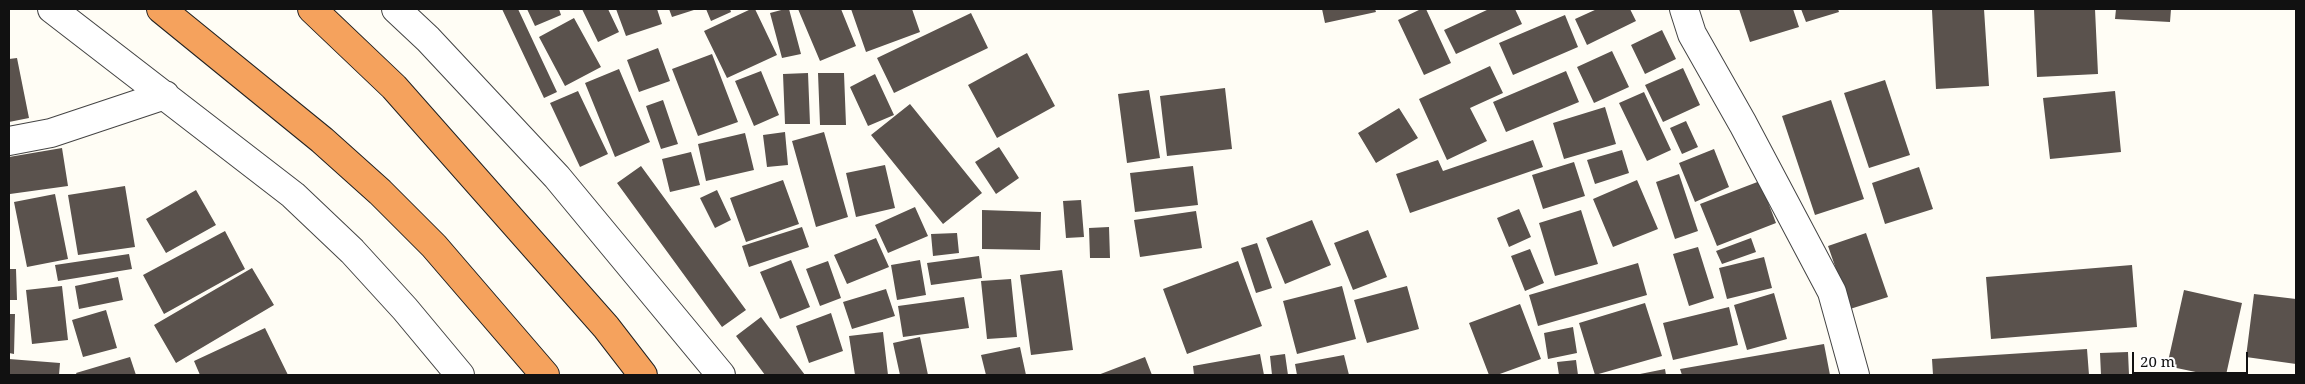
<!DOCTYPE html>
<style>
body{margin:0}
#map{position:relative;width:2305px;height:384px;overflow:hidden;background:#fffdf5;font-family:"Noto Serif",serif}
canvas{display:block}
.frame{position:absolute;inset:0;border:10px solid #111;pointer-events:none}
.scale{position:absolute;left:2132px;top:352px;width:116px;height:22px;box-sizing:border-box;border:2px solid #111;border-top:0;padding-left:6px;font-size:15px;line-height:18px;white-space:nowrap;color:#111;-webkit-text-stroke:4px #fff;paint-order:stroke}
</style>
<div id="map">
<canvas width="2305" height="384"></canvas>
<div class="frame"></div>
<div class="scale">20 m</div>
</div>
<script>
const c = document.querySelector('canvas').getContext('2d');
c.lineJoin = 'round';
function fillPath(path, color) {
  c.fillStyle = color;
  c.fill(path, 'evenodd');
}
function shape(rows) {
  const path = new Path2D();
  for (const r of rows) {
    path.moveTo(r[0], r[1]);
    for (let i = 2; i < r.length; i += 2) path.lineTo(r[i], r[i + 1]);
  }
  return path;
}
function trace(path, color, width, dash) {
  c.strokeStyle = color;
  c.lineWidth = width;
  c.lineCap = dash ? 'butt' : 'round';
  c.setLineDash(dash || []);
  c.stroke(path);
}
fillPath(shape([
 [502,9,518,9,557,92,544,98],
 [527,9,559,9,561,15,535,26],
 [582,9,608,9,619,32,598,42],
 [616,9,657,9,662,24,626,36],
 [669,9,697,9,672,17],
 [706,9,730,9,731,12,711,21],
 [751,9,755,9,777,55,727,78,704,31],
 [785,9,789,9,801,54,782,58,770,13],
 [798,9,841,9,856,46,820,61],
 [851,9,912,9,920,32,866,52],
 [1322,9,1375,9,1376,12,1325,23],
 [1421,9,1426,9,1451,63,1424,75,1398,20],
 [1489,9,1515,9,1522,24,1456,54,1444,30],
 [1597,9,1630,9,1636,21,1587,45,1575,19],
 [1739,9,1793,9,1799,27,1750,42],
 [1801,9,1838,9,1839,12,1806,22],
 [1984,9,1989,86,1936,89,1932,10],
 [2034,9,2095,9,2098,74,2037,77],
 [2116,9,2171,9,2170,22,2115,19],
 [971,13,988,48,894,93,877,58],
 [1565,15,1578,47,1513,75,1499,43],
 [574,18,601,67,565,86,539,37],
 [1662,30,1676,59,1645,74,1631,45],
 [658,48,670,81,639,92,627,60],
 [1612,51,1629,87,1594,103,1577,67],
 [1027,53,1055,106,997,138,968,85],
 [712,54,738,122,698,136,672,69],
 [17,58,29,118,9,122,9,59],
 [1490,66,1503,93,1470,108,1487,141,1447,160,1419,99],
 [1683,68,1700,105,1663,122,1645,85],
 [619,69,650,142,615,157,585,83],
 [761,71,779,115,754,126,735,81],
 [1566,71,1579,102,1506,132,1493,102],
 [808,73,810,124,785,124,783,74],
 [818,73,844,73,846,125,820,125],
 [875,74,894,115,868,126,850,87],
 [1885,80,1910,155,1869,168,1844,93],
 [1225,88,1232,149,1167,156,1160,96],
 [1149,90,1160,158,1127,163,1118,94],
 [578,91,608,154,580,167,550,103],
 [2115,91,2121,152,2050,159,2043,98],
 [1644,92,1671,150,1647,161,1619,103],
 [663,100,678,144,661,149,646,106],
 [1831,100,1864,199,1815,215,1782,116],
 [910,104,982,193,943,224,871,135],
 [1605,107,1616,144,1564,159,1553,123],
 [1399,108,1418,138,1376,163,1358,133],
 [1686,121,1698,147,1682,154,1670,128],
 [785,132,788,165,767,167,763,135],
 [824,132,848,217,816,227,792,141],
 [745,133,754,170,706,181,698,144],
 [1533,140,1543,167,1410,213,1396,174,1438,160,1443,171],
 [999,147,1019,178,996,194,975,162],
 [62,148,68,186,10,194,9,157],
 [1714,149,1729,187,1695,202,1679,163],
 [1622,150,1629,173,1595,184,1587,160],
 [691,152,700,185,670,192,662,159],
 [1574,162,1585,196,1543,209,1532,175],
 [885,165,895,208,856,217,846,173],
 [641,166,746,310,722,327,617,183],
 [1193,166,1198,205,1135,212,1130,173],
 [1919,167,1933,209,1885,224,1872,183],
 [1679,174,1698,231,1675,239,1656,182],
 [783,180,799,224,746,242,730,198],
 [1637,180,1658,229,1613,247,1593,199],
 [1760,181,1776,223,1717,246,1700,204],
 [125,186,135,247,78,255,68,195],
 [196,190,216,225,166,253,146,219],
 [717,190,731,220,715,228,700,198],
 [55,194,68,259,27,267,14,202],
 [1081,200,1084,237,1066,238,1063,201],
 [915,207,928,236,888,253,875,225],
 [1519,209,1531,237,1509,247,1497,218],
 [982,210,1041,212,1040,250,982,249],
 [1581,210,1598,264,1555,276,1539,223],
 [1196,211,1202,248,1140,257,1134,220],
 [1312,220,1331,265,1285,284,1266,238],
 [802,227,809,247,749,267,742,246],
 [1109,227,1110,258,1090,258,1089,228],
 [1368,230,1387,277,1353,290,1334,243],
 [225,231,245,269,164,314,143,275],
 [957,233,959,253,933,256,931,234],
 [1866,233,1888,297,1850,309,1828,246],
 [876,238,889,267,847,284,834,255],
 [1751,238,1756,252,1722,264,1716,251],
 [1257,243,1272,288,1256,293,1241,248],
 [1698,247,1714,298,1689,306,1673,254],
 [1530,249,1544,283,1525,291,1511,256],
 [129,254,132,269,58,281,55,265],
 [979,256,982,278,931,285,927,263],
 [1764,257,1772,288,1727,299,1719,268],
 [791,260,810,307,780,319,760,272],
 [920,260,926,295,897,300,891,265],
 [828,261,841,298,820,306,806,269],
 [1238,261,1262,326,1187,354,1163,289],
 [1638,263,1647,295,1538,326,1529,295],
 [2132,265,2137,327,1991,339,1986,277],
 [252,268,274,305,176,363,154,325],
 [9,269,16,269,17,300,9,300],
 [1062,270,1073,350,1031,355,1020,275],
 [118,277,123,300,79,309,75,286],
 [1011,279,1017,337,987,339,981,281],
 [62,286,68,340,32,344,26,290],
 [1342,286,1356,339,1297,354,1283,301],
 [1407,286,1419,329,1367,343,1354,300],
 [886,289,895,316,852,329,843,302],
 [2184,290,2242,303,2226,375,2210,375,2167,366],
 [1774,293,1787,339,1747,350,1734,305],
 [2254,294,2296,299,2296,364,2246,357],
 [964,297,969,328,903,337,898,306],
 [1645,303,1662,356,1595,375,1579,323],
 [1520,304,1541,359,1497,375,1489,375,1469,323],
 [1729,307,1738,345,1673,360,1663,323],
 [106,310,117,348,83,357,72,320],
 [831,313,843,351,809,363,796,326],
 [9,314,15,314,14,354,9,353],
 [761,317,805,375,765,375,736,336],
 [1573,327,1577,353,1548,359,1544,333],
 [265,328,288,375,200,375,194,361],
 [883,332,888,375,855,375,849,336],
 [920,337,928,375,900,375,893,343],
 [1824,344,1830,375,1682,375,1680,369],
 [1020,347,1026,375,986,375,981,355],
 [2087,349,2089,375,1933,375,1932,359],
 [2128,352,2129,375,2101,375,2100,353],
 [1260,354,1264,375,1194,375,1193,366],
 [1285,354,1288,375,1272,375,1270,356],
 [1344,355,1349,375,1297,375,1295,364],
 [130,357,136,375,77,375,76,373],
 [1145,357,1152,375,1098,375],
 [9,359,60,363,59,375,9,375],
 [1576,360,1578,375,1559,375,1557,362],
 [1665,369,1666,375,1640,375,1640,374]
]), '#5a524d');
const minor = shape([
 [52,9,293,195,352,251,405,309,460,375],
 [396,9,428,39,557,177,721,375],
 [1684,9,1692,34,1743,124,1832,292,1855,375],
 [9,141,51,133,165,95]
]);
const highway = shape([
 [161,9,322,140,380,192,434,246,545,375],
 [312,9,394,87,606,327,643,375]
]);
trace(minor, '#444', 30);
trace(highway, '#222', 30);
trace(minor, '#fff', 28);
trace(highway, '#f5a25d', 28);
</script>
